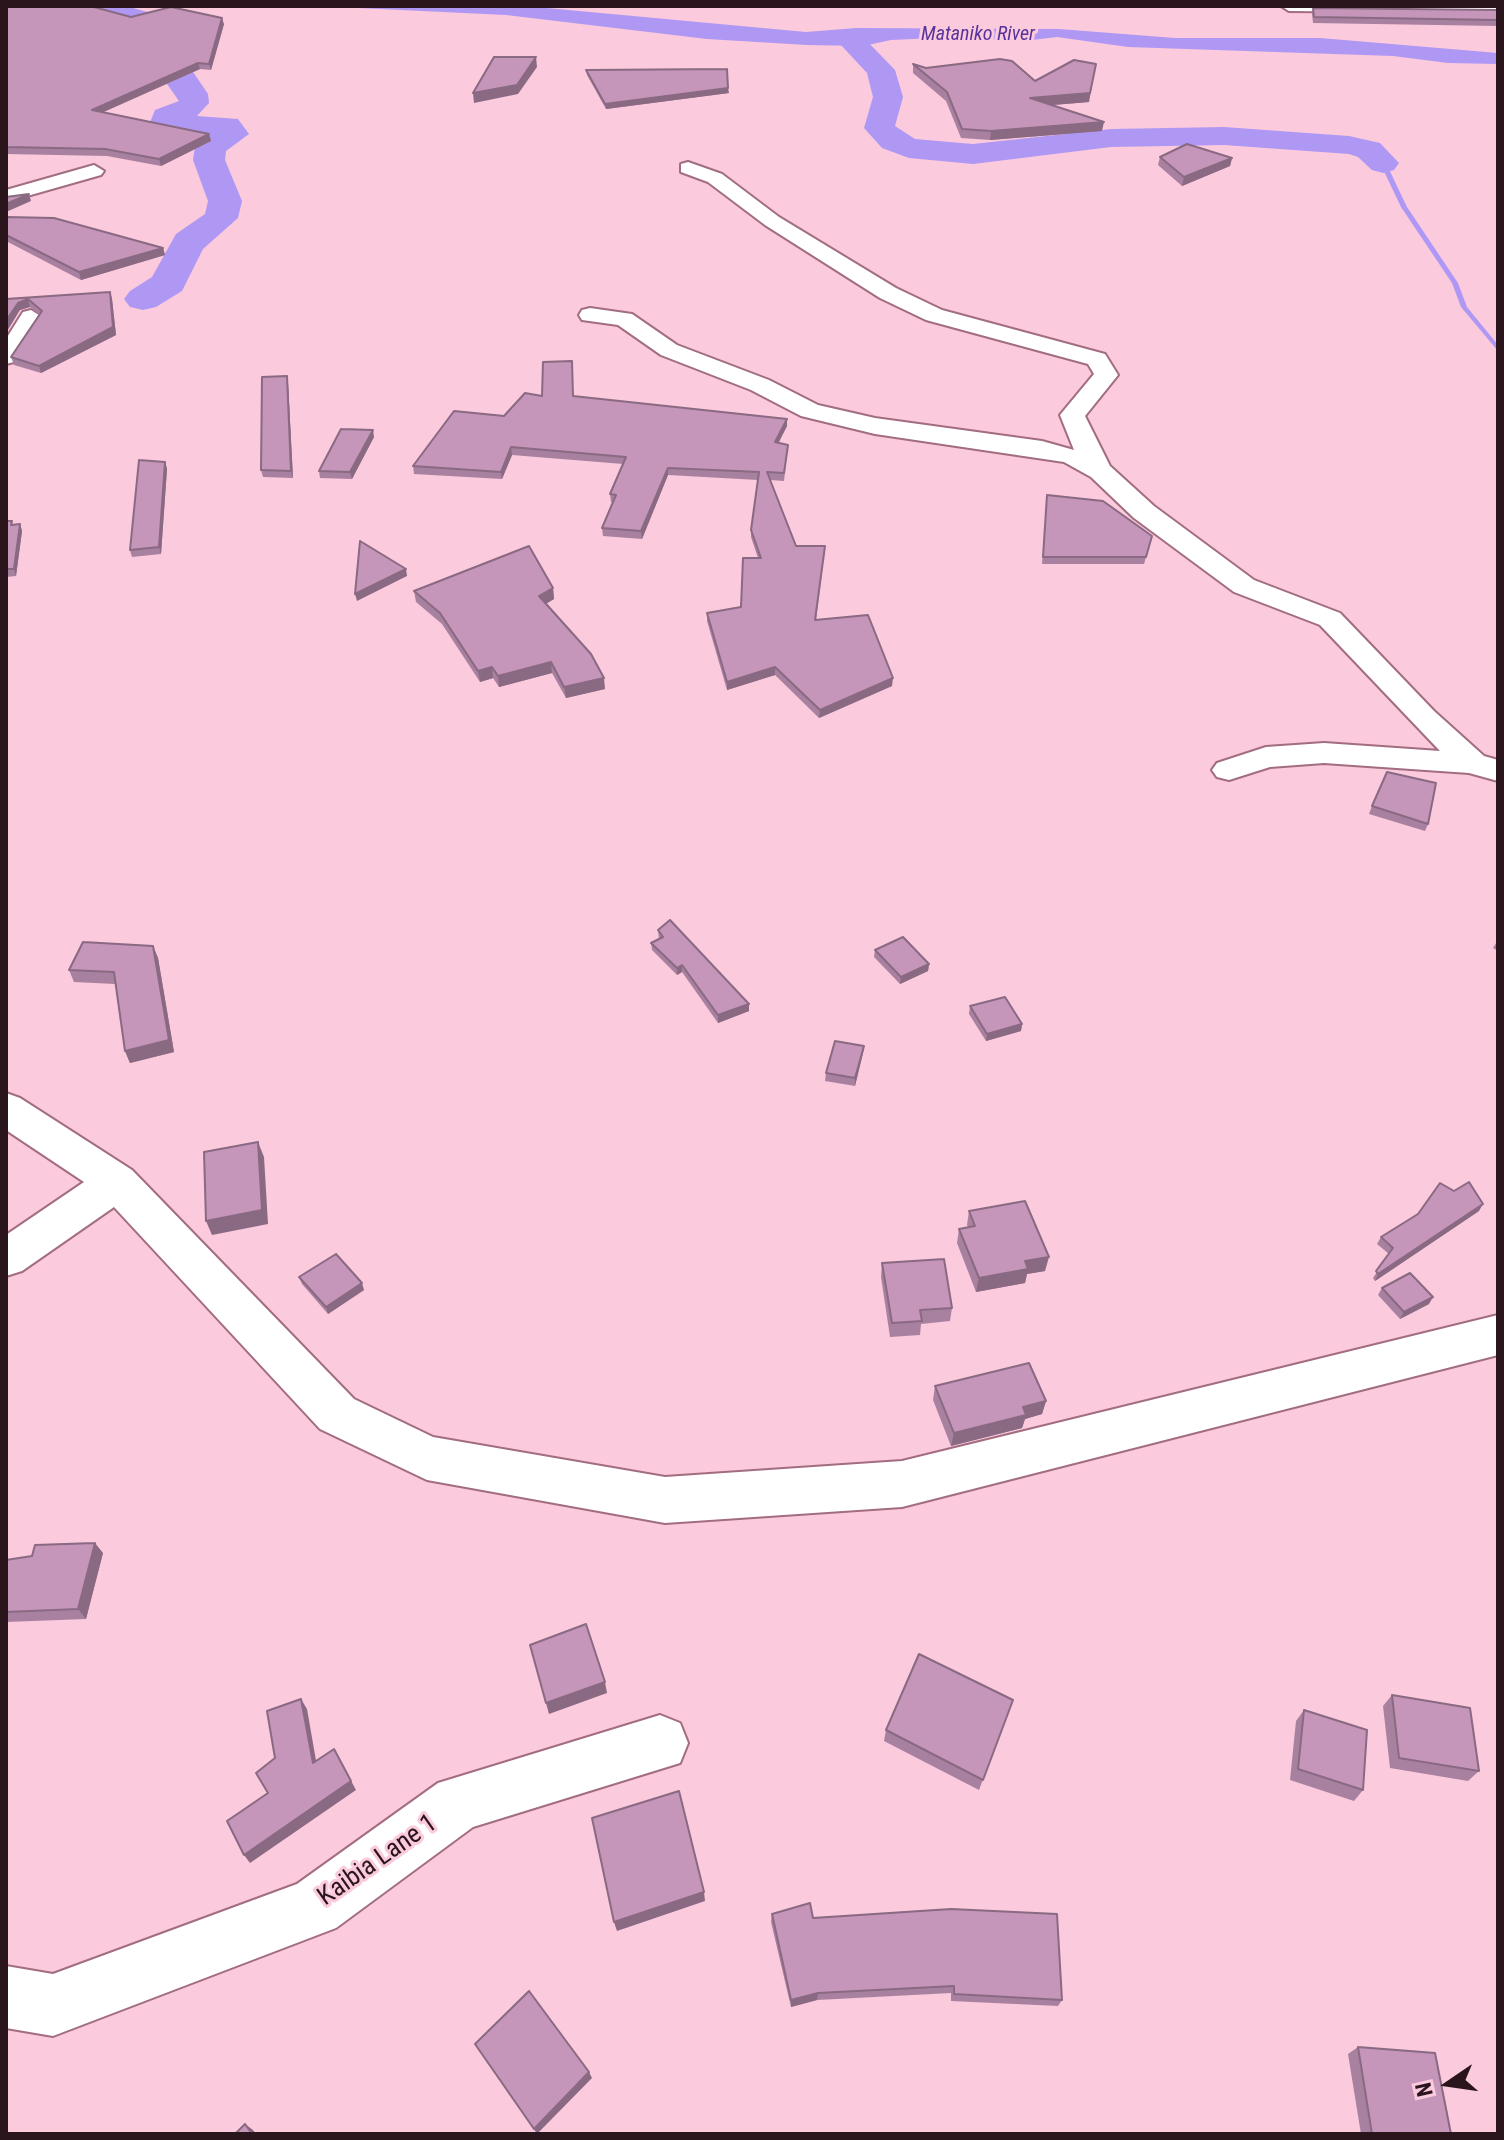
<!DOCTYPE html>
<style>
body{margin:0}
#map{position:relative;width:1504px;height:2140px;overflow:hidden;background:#fbcadc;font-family:"Roboto Condensed",sans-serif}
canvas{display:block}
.frame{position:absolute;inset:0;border:8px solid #2a151d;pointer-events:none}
.north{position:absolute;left:1408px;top:2044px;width:80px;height:80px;-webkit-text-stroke:6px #fbcadc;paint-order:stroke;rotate:257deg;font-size:22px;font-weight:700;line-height:32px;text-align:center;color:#2a151d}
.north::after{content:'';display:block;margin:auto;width:28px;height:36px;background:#2a151d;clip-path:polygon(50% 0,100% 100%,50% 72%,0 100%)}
</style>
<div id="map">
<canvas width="1504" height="2140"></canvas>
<div class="frame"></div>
<div class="north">N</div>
</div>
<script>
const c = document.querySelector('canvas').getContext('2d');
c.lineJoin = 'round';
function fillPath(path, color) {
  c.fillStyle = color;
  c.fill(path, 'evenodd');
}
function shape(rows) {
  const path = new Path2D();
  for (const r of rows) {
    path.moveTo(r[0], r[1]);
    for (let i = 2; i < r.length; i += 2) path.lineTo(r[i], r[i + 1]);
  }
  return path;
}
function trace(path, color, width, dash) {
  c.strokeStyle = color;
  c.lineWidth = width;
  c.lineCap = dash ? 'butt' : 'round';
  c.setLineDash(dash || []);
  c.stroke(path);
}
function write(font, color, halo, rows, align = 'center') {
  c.font = font + ' "Roboto Condensed",sans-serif';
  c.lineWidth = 6;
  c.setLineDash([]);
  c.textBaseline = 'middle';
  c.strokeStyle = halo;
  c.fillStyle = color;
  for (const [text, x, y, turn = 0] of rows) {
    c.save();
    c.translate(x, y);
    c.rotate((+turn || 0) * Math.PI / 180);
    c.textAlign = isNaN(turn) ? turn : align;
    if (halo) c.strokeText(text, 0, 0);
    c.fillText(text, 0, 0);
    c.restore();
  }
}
fillPath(shape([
 [316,6,525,6,806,32,856,28,1059,29,1175,38,1320,38,1498,53,1498,64,1448,63,1393,56,1128,47,1057,37,1032,40,936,38,891,40,863,46,807,45,707,39,506,15]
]), '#af98f4');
fillPath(shape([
 [1383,161,1386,163,1407,207,1458,283,1467,307,1498,345,1498,351,1461,307,1452,283,1401,207,1380,163,1383,161]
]), '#af98f4');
fillPath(shape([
 [85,6,126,6,186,23,190,29,176,57,191,69,208,94,209,103,197,116,238,119,249,134,226,151,225,160,242,201,238,218,203,249,182,291,156,307,143,310,130,307,124,299,130,291,152,277,176,234,205,214,208,201,193,160,195,147,209,135,153,132,149,125,155,110,179,101,148,57,160,33,89,12,85,6],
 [854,36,864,38,895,70,903,97,895,126,915,139,973,144,1111,129,1224,127,1349,136,1380,143,1399,163,1394,170,1383,173,1372,170,1358,157,1349,154,1224,145,1111,147,973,164,909,158,882,148,864,128,873,97,867,73,840,44,844,38,854,36]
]), '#af98f4');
const minor = shape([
 [1281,6,1498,6,1498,13,1289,11,1281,6],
 [688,162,722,174,779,217,896,288,942,310,1105,354,1118,375,1085,416,1110,466,1154,506,1254,580,1340,613,1434,711,1484,756,1498,760,1498,781,1469,773,1324,763,1270,767,1229,780,1217,777,1212,770,1217,763,1266,747,1324,743,1440,751,1320,625,1234,592,1134,518,1091,477,1064,462,875,434,801,416,751,390,661,355,618,325,582,320,579,315,582,310,590,308,632,314,677,345,769,380,818,405,875,418,1042,441,1074,450,1060,415,1094,374,1088,364,926,320,880,298,765,225,708,182,681,172,681,164,688,162],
 [94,165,104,171,101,175,6,202,6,190,94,165],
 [31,310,42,317,14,362,6,364,6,339,23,312,31,310],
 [6,1093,20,1098,132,1170,354,1399,433,1437,665,1477,902,1461,1498,1315,1498,1355,902,1507,665,1523,427,1480,320,1429,114,1207,22,1271,6,1276,6,1235,84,1182,6,1130,6,1093],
 [660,1715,680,1723,688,1743,680,1763,473,1827,336,1928,53,2036,6,2028,6,1966,53,1974,297,1884,438,1783,660,1715]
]);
trace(minor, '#a26c81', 4);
fillPath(minor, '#fff');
fillPath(shape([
 [6,6,103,10,131,17,224,24,211,70,200,69,104,112,209,134,211,141,161,166,107,156,6,154],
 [1313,8,1498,10,1498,26,1313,23,1312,14],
 [913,64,926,68,1035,81,1089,102,1052,105,1102,131,990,140,961,138,946,101,913,73],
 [586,70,729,93,606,109,587,75],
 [1160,157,1232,158,1230,166,1182,186,1158,165],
 [6,217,163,248,165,255,81,280,6,241],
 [110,292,112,299,116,335,41,373,14,365,11,357,40,315,30,307,20,310,6,299],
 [287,376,288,383,293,478,263,477,261,470],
 [542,396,573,396,787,426,778,443,788,445,784,481,770,480,796,546,824,554,816,620,892,686,819,718,775,675,727,690,707,621,707,613,741,607,758,558,751,537,751,530,758,480,668,475,642,539,603,536,602,528,613,502,611,502,610,494,623,464,512,455,502,479,414,474,413,466],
 [374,437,352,479,320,478,319,471],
 [165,462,167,469,161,554,132,557,130,550],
 [1047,495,1152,536,1144,564,1042,564],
 [6,521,13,525,20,524,22,531,16,576,6,577],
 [553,588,554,599,546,604,605,689,566,698,552,673,499,687,493,678,480,682,442,624,416,602,414,591],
 [1372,806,1428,824,1425,831,1369,814],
 [658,930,749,1011,718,1023,682,972,677,975,652,950,651,943,659,939],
 [1498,940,1498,951,1493,948],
 [153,946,158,958,174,1052,130,1063,125,1051,115,984,74,982,69,970],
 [875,950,929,964,928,971,900,984,874,957],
 [970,1006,1022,1024,1021,1031,986,1041,969,1014],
 [864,1046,863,1053,855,1086,825,1081,826,1073],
 [969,1211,1045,1271,1027,1274,1025,1283,976,1292,957,1243,959,1229,968,1227,967,1225],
 [1479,1211,1375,1281,1373,1278,1389,1254,1377,1244,1381,1237],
 [882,1263,952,1308,950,1321,921,1324,920,1335,890,1337,881,1277],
 [299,1277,364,1290,328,1314,302,1284],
 [1382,1288,1429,1304,1400,1319,1378,1295],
 [935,1386,1046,1401,1042,1414,1025,1419,1022,1428,951,1446,933,1400],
 [103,1553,86,1619,6,1622,6,1560],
 [1392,1695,1479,1771,1468,1781,1390,1768,1383,1706],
 [1013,1700,979,1790,884,1741,886,1730],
 [1304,1710,1363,1790,1354,1801,1290,1780,1296,1721],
 [772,1914,813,1918,1062,2000,1058,2006,951,2001,951,1993,817,2000,791,2007,771,1922],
 [1358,2047,1451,2134,1361,2134,1348,2054]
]), '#a981a0');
fillPath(shape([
 [222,18,224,24,211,70,209,64],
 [536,57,537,67,518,94,474,103,473,93],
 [198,63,200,69,94,116,92,110],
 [1096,64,1089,102,1029,107,1030,98],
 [728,88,729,93,606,109,605,104],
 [1104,122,1102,131,990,140,991,131],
 [209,134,211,141,161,166,159,159],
 [1232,158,1230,166,1182,186,1184,177],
 [29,194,31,201,6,212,6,204],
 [163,248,165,255,81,280,79,272],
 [110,292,112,299,116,335,41,373,39,366],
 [28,299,30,307,20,310,6,333,6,321,18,303],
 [287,376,288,383,293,478,291,471],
 [787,419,787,426,775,450,775,442],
 [373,430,374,437,352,479,350,472],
 [511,447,512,455,502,479,501,472],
 [165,462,167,469,161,554,159,547],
 [668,468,668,475,642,539,641,531],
 [20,524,22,531,16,576,14,569],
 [406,569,407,576,357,601,355,594],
 [553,588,554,599,540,607,539,596],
 [551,662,552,673,499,687,498,676],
 [492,667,493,678,480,682,478,671],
 [775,667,775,675,727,690,727,682],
 [604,678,605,689,566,698,564,687],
 [893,678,892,686,819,718,820,710],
 [153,946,158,958,174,1052,130,1063,125,1051],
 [929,964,928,971,900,984,901,977],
 [682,965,682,972,677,975,677,968],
 [749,1004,749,1011,718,1023,718,1015],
 [1022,1024,1021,1031,986,1041,987,1034],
 [864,1046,863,1053,855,1086,855,1078],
 [258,1142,264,1157,268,1224,212,1235,206,1221],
 [1483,1204,1479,1211,1375,1281,1378,1274],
 [1049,1257,1045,1271,1027,1274,1025,1283,976,1292,979,1278,1025,1261],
 [362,1283,364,1290,328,1314,326,1307],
 [1433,1297,1429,1304,1400,1319,1404,1312],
 [1046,1401,1042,1414,1025,1419,1022,1428,951,1446,954,1433,1023,1407],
 [95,1543,103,1553,86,1619,78,1609],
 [605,1682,607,1693,549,1714,546,1703],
 [301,1699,307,1709,318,1772,313,1763],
 [334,1749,356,1790,250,1863,244,1855],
 [704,1892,705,1901,617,1931,614,1922],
 [818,1993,817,2000,791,2007,791,2000],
 [589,2072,592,2078,537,2134,534,2129],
 [245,2124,253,2130,256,2134,252,2134]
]), '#8a6982');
const building = shape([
 [6,6,90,6,131,17,171,7,222,18,209,64,198,63,92,110,209,134,159,159,105,149,6,147,6,6],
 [1313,8,1498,10,1498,20,1314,17,1313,8],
 [494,57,536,57,517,85,473,93,494,57],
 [1000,59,1012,61,1035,81,1074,60,1096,64,1090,93,1030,98,1104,122,991,131,962,129,947,92,913,64,926,68,1000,59],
 [727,69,728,88,605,104,586,70,727,69],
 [1187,144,1232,158,1184,177,1160,157,1187,144],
 [29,194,6,204,6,197,29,194],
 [6,217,54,218,163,248,79,272,6,235,6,217],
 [110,292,113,327,39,366,11,357,42,311,28,299,18,303,6,321,6,299,110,292],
 [572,361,573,396,787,419,775,442,788,445,784,473,767,472,796,546,825,546,815,620,868,615,893,678,820,710,775,667,727,682,707,613,741,607,743,558,761,558,751,530,759,472,668,468,641,531,602,528,616,495,610,494,626,457,511,447,501,472,413,466,454,411,504,416,525,393,542,396,543,362,572,361],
 [287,376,291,471,261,470,262,377,287,376],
 [341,429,373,430,350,472,319,471,341,429],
 [139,460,165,462,159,547,130,550,139,460],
 [1047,495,1103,501,1152,536,1146,557,1043,557,1047,495],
 [6,521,12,521,11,525,20,524,14,569,6,569,6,521],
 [360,541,406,569,355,594,360,541],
 [529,546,553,588,539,596,591,654,604,678,564,687,551,662,498,676,492,667,478,671,440,613,414,591,529,546],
 [1387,772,1436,783,1428,824,1372,806,1387,772],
 [670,920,749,1004,718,1015,682,965,677,968,651,943,663,937,658,930,670,920],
 [903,937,929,964,901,977,875,950,903,937],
 [83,942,153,946,169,1040,125,1051,114,972,69,970,83,942],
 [1005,997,1022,1024,987,1034,970,1006,1005,997],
 [835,1041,864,1046,855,1078,826,1073,835,1041],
 [258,1142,262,1210,206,1221,204,1152,258,1142],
 [1469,1182,1483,1204,1378,1274,1376,1271,1393,1248,1381,1237,1418,1214,1440,1183,1454,1191,1469,1182],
 [1025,1201,1049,1257,1025,1261,1028,1269,979,1278,959,1229,975,1226,969,1211,1025,1201],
 [336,1254,362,1283,326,1307,299,1277,336,1254],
 [944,1259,952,1308,920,1310,922,1321,892,1323,882,1263,944,1259],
 [1410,1273,1433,1297,1404,1312,1382,1288,1410,1273],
 [1029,1363,1046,1401,1023,1407,1026,1415,954,1433,935,1386,1029,1363],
 [95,1543,78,1609,6,1612,6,1560,32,1556,35,1545,95,1543],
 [586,1624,605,1682,546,1703,530,1645,586,1624],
 [919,1654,1013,1700,983,1780,886,1730,919,1654],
 [1392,1695,1470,1708,1479,1771,1399,1758,1392,1695],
 [301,1699,313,1763,334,1749,351,1781,244,1855,227,1821,268,1793,256,1773,275,1758,267,1711,301,1699],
 [1304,1710,1367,1730,1363,1790,1298,1769,1304,1710],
 [679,1791,704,1892,614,1922,592,1818,679,1791],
 [810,1903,813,1918,951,1909,1057,1914,1062,2000,954,1994,954,1986,818,1993,791,2000,772,1914,810,1903],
 [529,1991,589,2072,534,2129,475,2044,529,1991],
 [1358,2047,1435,2053,1451,2134,1372,2134,1358,2047],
 [245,2124,252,2134,235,2134,245,2124]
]);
fillPath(building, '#c596ba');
trace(building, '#8a6982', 2);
write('italic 20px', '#57339b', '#fbcadc', [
 ["Mataniko River",978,35]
]);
write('26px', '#2a151d', '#fbcadc', [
 ["Kaibia Lane 1",378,1861,-35]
]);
</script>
